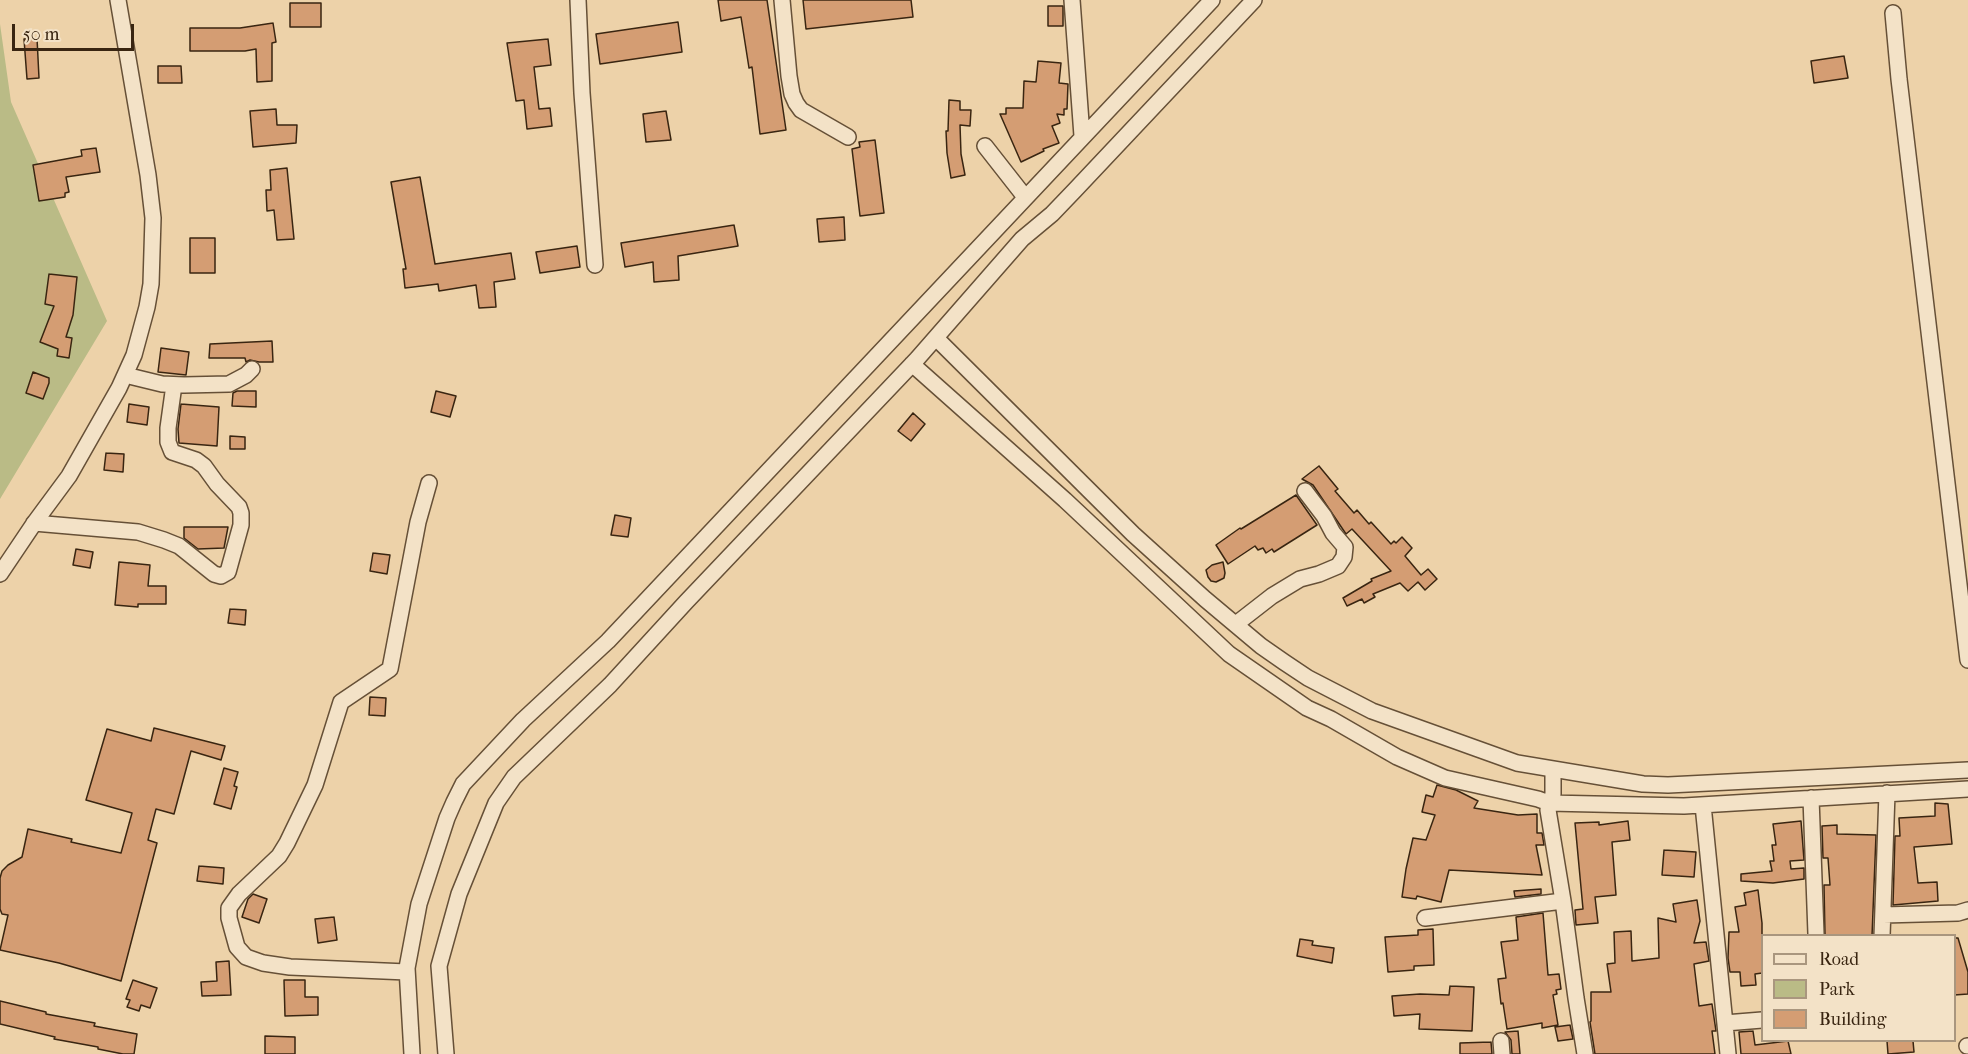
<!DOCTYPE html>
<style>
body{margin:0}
#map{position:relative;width:1968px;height:1054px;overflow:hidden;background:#edd2a9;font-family:"IM FELL French Canon",serif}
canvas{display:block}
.legend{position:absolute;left:1761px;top:934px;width:195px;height:108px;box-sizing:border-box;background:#f3e2c7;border:2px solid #a9967e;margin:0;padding:8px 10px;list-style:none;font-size:18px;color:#392511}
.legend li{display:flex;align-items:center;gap:12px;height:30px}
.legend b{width:30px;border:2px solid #a9967e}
.scale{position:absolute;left:12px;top:24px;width:122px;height:27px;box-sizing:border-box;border:3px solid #392511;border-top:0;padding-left:8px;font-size:18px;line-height:21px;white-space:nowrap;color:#392511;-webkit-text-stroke:4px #f3e2c7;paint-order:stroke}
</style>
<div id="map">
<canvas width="1968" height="1054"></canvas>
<ul class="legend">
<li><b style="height:8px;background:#f3e2c7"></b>Road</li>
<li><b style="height:16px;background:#babb86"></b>Park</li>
<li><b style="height:16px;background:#d49d73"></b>Building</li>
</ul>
<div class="scale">50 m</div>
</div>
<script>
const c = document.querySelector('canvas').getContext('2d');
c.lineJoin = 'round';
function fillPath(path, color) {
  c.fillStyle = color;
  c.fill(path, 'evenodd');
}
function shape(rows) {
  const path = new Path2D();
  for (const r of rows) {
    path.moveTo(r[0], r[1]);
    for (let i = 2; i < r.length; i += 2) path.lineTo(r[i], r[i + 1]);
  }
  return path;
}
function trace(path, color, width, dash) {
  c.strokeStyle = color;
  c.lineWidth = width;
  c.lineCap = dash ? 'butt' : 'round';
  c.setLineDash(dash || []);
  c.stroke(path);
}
fillPath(shape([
 [0,24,11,102,107,321,0,499]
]), '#babb86');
const building = shape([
 [718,0,767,0,786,130,760,134,752,67,749,68,741,17,721,21,718,0],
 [803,0,911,0,913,17,806,29,803,0],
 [290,3,321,3,321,27,290,27,290,3],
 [1048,6,1063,6,1063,26,1048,26,1048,6],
 [678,22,682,52,600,64,596,34,678,22],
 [273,23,276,42,272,43,272,81,257,82,256,49,245,51,190,51,190,28,240,28,273,23],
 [37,38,39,78,27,79,24,39,37,38],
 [548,39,551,65,534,67,539,109,550,108,552,126,527,129,524,100,516,101,507,43,548,39],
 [1844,56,1848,78,1814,83,1811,61,1844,56],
 [1038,61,1061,63,1059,83,1068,84,1067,109,1064,109,1064,115,1057,114,1060,123,1052,126,1059,143,1043,149,1044,151,1021,162,1000,114,1006,114,1006,108,1023,108,1024,81,1036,82,1038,61],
 [158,66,181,66,182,83,158,83,158,66],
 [949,100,960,101,960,110,971,110,970,126,960,125,961,154,965,175,951,178,947,153,946,131,948,131,949,100],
 [276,109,277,125,297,125,296,143,253,147,250,111,276,109],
 [666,111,671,140,646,142,643,114,666,111],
 [875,140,884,213,860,216,852,149,860,147,859,142,875,140],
 [96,148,100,172,66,177,69,192,65,193,65,197,39,201,33,165,82,156,81,150,96,148],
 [287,168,294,239,277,240,274,210,267,211,266,190,271,190,270,170,287,168],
 [420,177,435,264,511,253,515,279,494,282,496,307,479,308,476,285,439,291,438,284,405,288,403,269,406,269,391,182,420,177],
 [844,217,845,240,819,242,817,219,844,217],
 [734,225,738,246,678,256,679,280,654,282,653,262,625,267,621,243,734,225],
 [190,238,215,238,215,273,190,273,190,238],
 [577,246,580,267,540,273,536,252,577,246],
 [49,274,77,277,73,315,66,337,72,338,69,358,57,356,58,349,40,342,54,306,45,304,49,274],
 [272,341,273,362,259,362,250,360,246,362,245,358,209,358,210,344,272,341],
 [161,348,189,352,186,375,158,372,161,348],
 [33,372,49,378,49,383,43,399,26,393,33,372],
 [237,391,256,391,256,407,232,406,233,393,237,391],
 [436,391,456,396,450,417,431,412,436,391],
 [129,404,149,407,147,425,127,422,129,404],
 [181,404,219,407,217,446,179,443,178,429,181,404],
 [913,413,925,424,911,441,898,431,913,413],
 [230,436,245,437,245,449,230,449,230,436],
 [106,453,124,454,123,472,104,470,106,453],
 [1319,466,1338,489,1335,491,1354,513,1357,510,1369,524,1371,522,1391,544,1394,541,1396,543,1402,537,1412,548,1405,556,1421,575,1428,569,1437,579,1425,590,1418,582,1408,591,1400,583,1373,594,1375,597,1364,603,1362,599,1347,606,1343,598,1372,581,1371,579,1391,571,1352,529,1346,534,1313,485,1302,479,1319,466],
 [1296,495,1317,525,1274,552,1272,549,1266,553,1263,548,1258,550,1255,546,1228,564,1216,545,1240,528,1241,529,1296,495],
 [615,515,631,518,628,537,611,535,615,515],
 [184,527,228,527,224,548,198,549,184,538,184,527],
 [76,549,93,552,90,568,73,565,76,549],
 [373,553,390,555,387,574,370,571,373,553],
 [119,562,150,565,148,586,166,586,166,604,138,604,138,607,115,605,119,562],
 [1223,562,1225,573,1224,578,1216,582,1211,581,1208,577,1206,570,1212,565,1223,562],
 [230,609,246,610,245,625,228,623,230,609],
 [370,697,386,698,385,716,369,715,370,697],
 [154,728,225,746,221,760,191,751,174,814,156,809,148,840,157,843,121,981,59,963,0,950,8,915,2,914,0,909,0,878,2,871,8,865,22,857,28,829,72,839,71,842,121,853,132,813,86,800,107,729,151,741,154,728],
 [224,768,238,772,234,786,237,787,231,809,214,804,224,768],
 [1437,785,1456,790,1478,801,1474,808,1518,815,1537,814,1537,833,1542,833,1544,845,1536,845,1542,875,1449,870,1441,902,1417,896,1416,899,1402,897,1406,869,1413,838,1426,840,1435,815,1422,812,1426,795,1433,797,1437,785],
 [1935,803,1948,804,1952,844,1914,847,1918,883,1937,882,1938,901,1893,905,1895,836,1900,836,1899,818,1935,816,1935,803],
 [1628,821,1630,840,1612,842,1616,895,1595,897,1598,923,1576,925,1575,910,1583,909,1575,823,1599,822,1599,825,1628,821],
 [1801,821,1804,860,1790,861,1791,869,1804,868,1804,879,1773,883,1741,881,1741,874,1772,871,1770,861,1774,861,1772,845,1776,845,1773,824,1801,821],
 [1837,825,1837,834,1876,835,1872,936,1825,936,1824,885,1830,885,1828,858,1823,858,1822,826,1837,825],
 [1664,850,1696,852,1694,877,1662,875,1664,850],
 [199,866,224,868,223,884,197,881,199,866],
 [1541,889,1541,894,1515,897,1514,891,1541,889],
 [1758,890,1762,923,1762,973,1755,974,1756,985,1741,986,1740,972,1730,972,1728,958,1729,932,1739,932,1735,907,1746,905,1744,893,1758,890],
 [253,894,267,899,259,923,242,917,248,899,253,894],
 [1697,900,1700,921,1694,943,1706,942,1709,961,1694,964,1699,1006,1712,1004,1716,1031,1712,1031,1715,1054,1595,1054,1590,1022,1591,1021,1591,992,1611,992,1607,964,1615,963,1614,932,1631,931,1632,961,1659,958,1658,918,1676,922,1673,904,1697,900],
 [1543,913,1548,975,1559,974,1561,989,1556,990,1557,994,1553,995,1558,1025,1542,1028,1542,1023,1507,1029,1503,1003,1501,1004,1498,979,1506,978,1501,942,1518,940,1516,917,1543,913],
 [334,917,337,940,318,943,315,919,334,917],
 [1433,929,1434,965,1414,966,1414,970,1388,972,1385,937,1418,935,1418,930,1433,929],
 [1954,938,1958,938,1968,972,1968,994,1954,995,1954,938],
 [1300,939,1313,941,1312,945,1334,948,1332,963,1297,956,1300,939],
 [229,961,231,995,202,996,201,982,217,981,216,962,229,961],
 [133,980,157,988,150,1008,141,1005,139,1011,127,1007,130,1000,126,999,133,980],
 [284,980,305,980,305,997,318,997,318,1015,285,1016,284,980],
 [1450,986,1474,987,1472,1031,1419,1029,1420,1014,1394,1016,1392,996,1420,994,1449,995,1450,986],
 [0,1001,46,1012,46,1014,95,1023,94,1026,137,1034,134,1054,123,1054,98,1049,98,1047,54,1039,55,1037,0,1024,0,1001],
 [1570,1025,1573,1039,1558,1041,1555,1027,1570,1025],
 [1518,1031,1520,1054,1512,1054,1511,1040,1505,1032,1518,1031],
 [1753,1031,1755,1045,1788,1041,1791,1054,1741,1054,1739,1032,1753,1031],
 [265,1036,295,1037,295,1054,265,1054,265,1036],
 [1887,1041,1913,1041,1914,1052,1888,1054,1887,1041],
 [1491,1042,1492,1054,1460,1054,1460,1043,1491,1042]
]);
fillPath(building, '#d49d73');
trace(building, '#392511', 1.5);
const street = shape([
 [578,0,582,93,595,265],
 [782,0,789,76,792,94,796,103,801,110,848,137],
 [1072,0,1082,136],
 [1893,13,1899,79,1968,660],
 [985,146,1025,197],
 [936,338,1133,534,1205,599,1261,646,1284,662,1308,678,1372,711,1517,763,1643,784,1668,785,1968,770],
 [912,364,1065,500,1229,654,1307,708,1331,719,1397,757,1445,778,1538,799,1549,803,1684,806,1968,789],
 [125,375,162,384,184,385,229,384,246,375,252,369],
 [34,523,138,532,164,540,179,546,214,574,221,576,228,572,241,525,241,513,239,507,217,484,204,466,196,460,172,452,168,442,168,428,174,385],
 [0,574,35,522,69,476,119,388,134,355,147,307,151,284,153,218,148,175,118,0],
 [1236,624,1272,596,1300,579,1319,574,1338,566,1344,557,1345,547,1333,533,1324,516,1305,491],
 [1553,771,1553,794,1548,810,1563,901,1576,998,1585,1054],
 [1811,798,1816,934],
 [1703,805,1728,1054],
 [1883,915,1958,913,1968,910],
 [1425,918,1563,901],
 [1882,936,1887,793],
 [407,972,290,967,263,963,246,957,237,947,229,918,229,908,239,894,279,856,287,843,315,785,341,702,390,669,418,522,429,483],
 [1725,1023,1762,1020],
 [1501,1041,1502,1054],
 [1967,1046,1968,1046],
 [412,1054,407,968,419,904,447,818,454,802,463,784,523,720,608,641,1212,0],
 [446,1054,439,966,459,894,496,803,514,777,610,685,686,602,917,359,1022,239,1052,214,1075,190,1254,0]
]);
trace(street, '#665037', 18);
trace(street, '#f3e2c7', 15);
</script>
